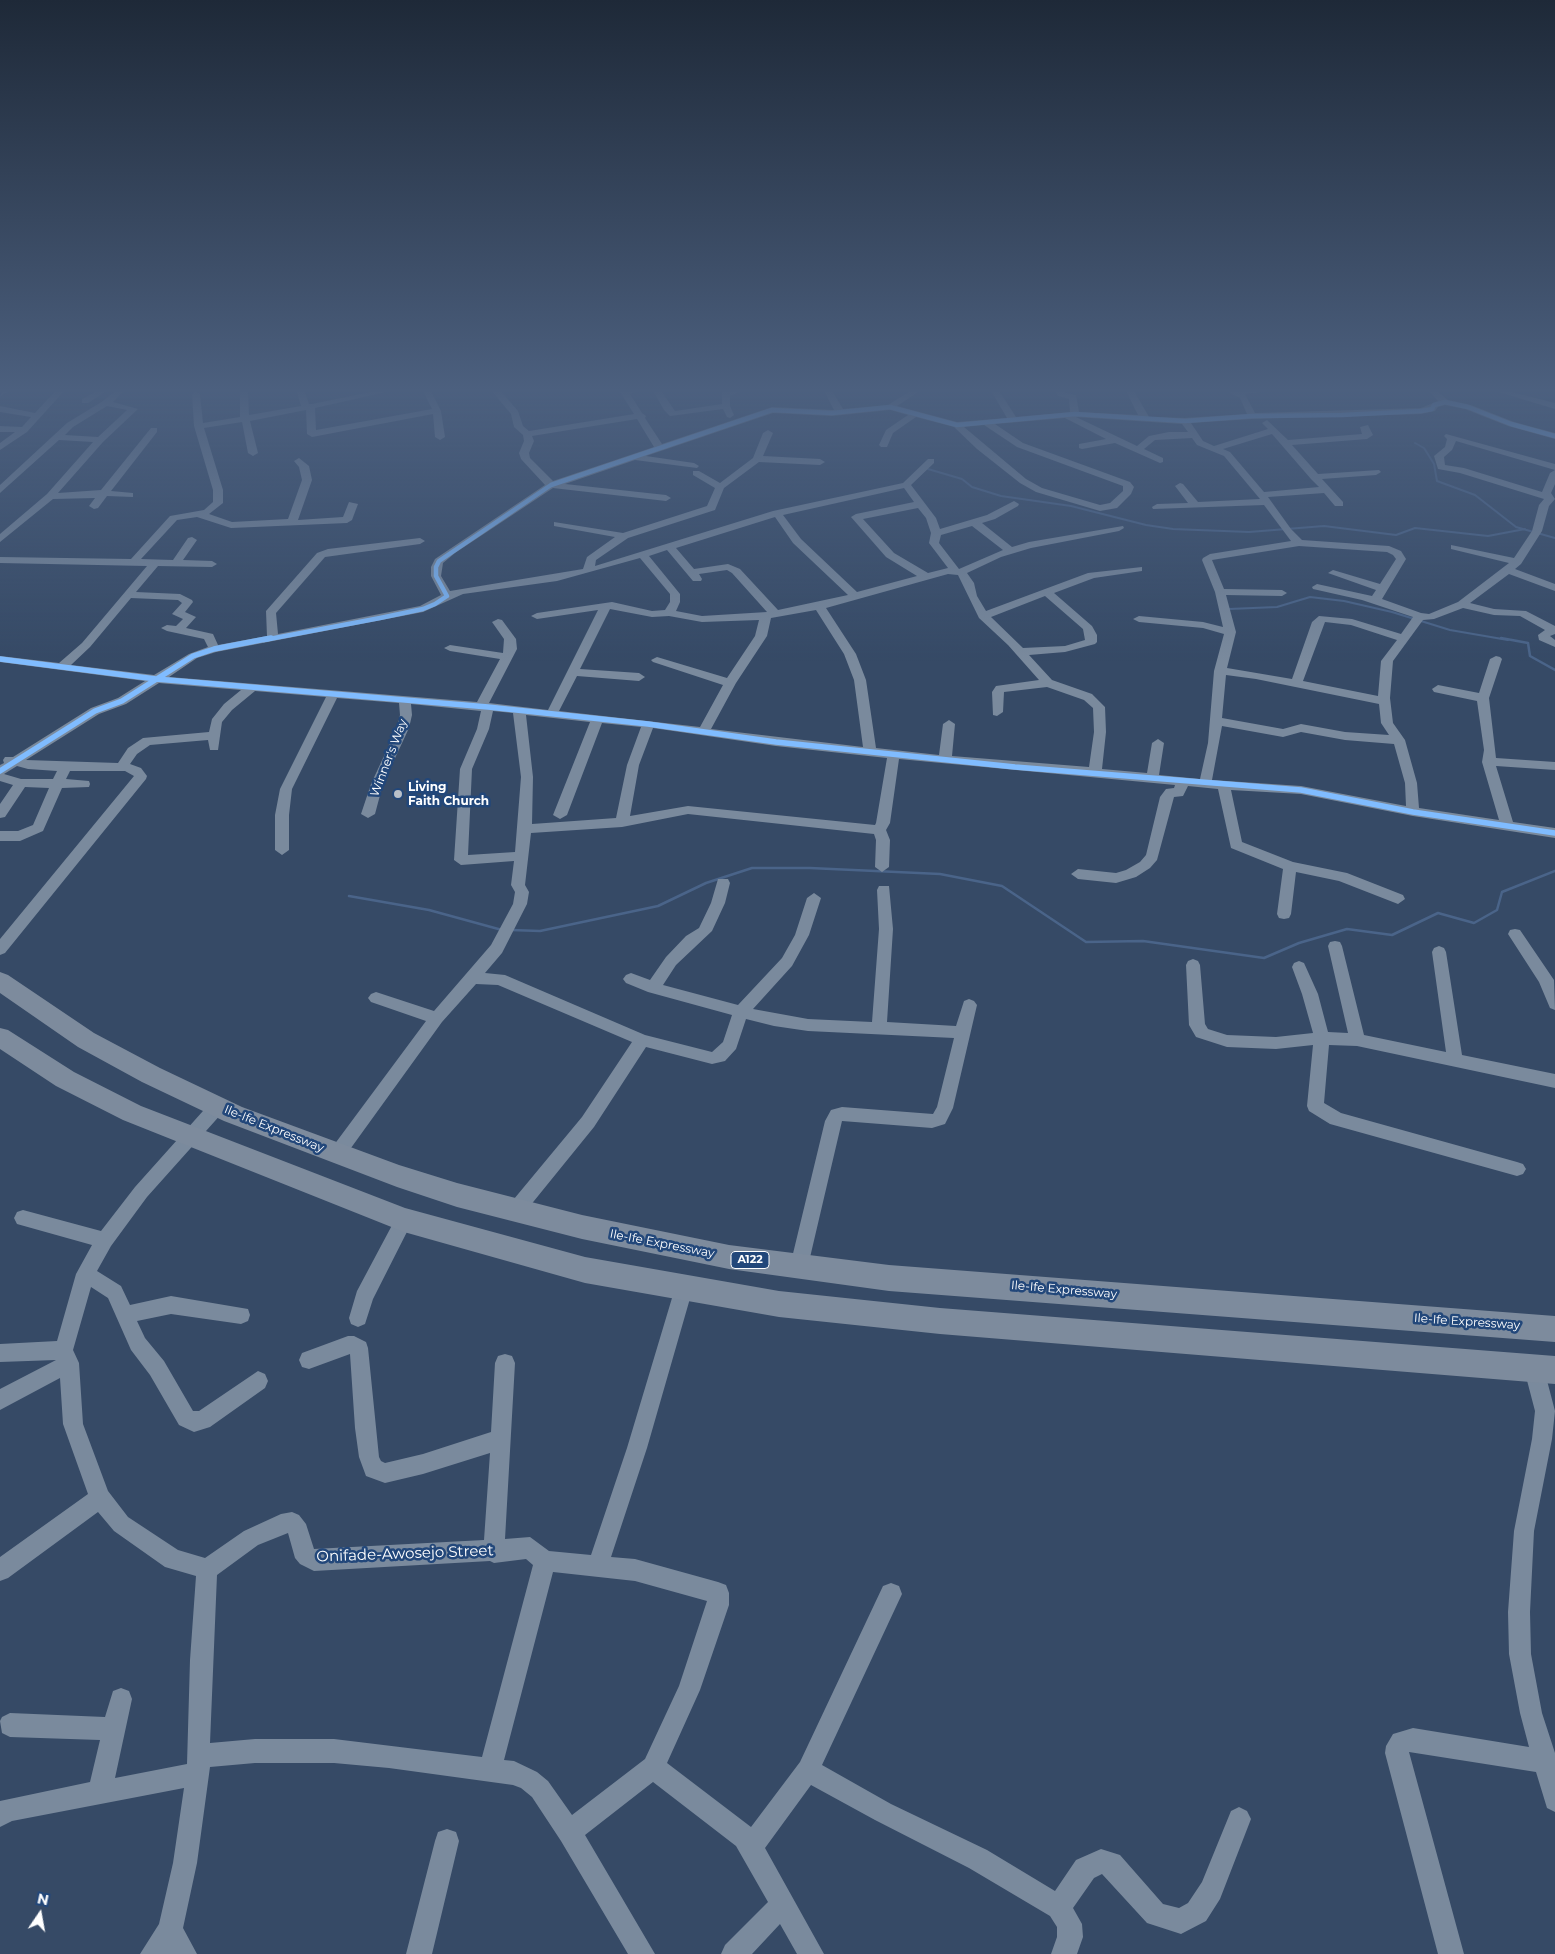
<!DOCTYPE html>
<style>
body{margin:0}
#map{position:relative;width:1555px;height:1954px;overflow:hidden;background:#364a66;font-family:Montserrat,sans-serif}
canvas{display:block}
.north{position:absolute;left:15px;top:1889px;width:50px;height:50px;-webkit-text-stroke:4px #22477a;paint-order:stroke;rotate:12deg;font-size:14px;font-weight:700;line-height:20px;text-align:center;color:#fff}
.north::after{content:'';display:block;margin:auto;width:18px;height:22px;background:#fff;clip-path:polygon(50% 0,100% 100%,50% 72%,0 100%)}
</style>
<div id="map">
<canvas width="1555" height="1954"></canvas>
<div class="north">N</div>
</div>
<script>
const c = document.querySelector('canvas').getContext('2d');
c.lineJoin = 'round';
function shape(rows) {
  const path = new Path2D();
  for (const r of rows) {
    path.moveTo(r[0], r[1]);
    for (let i = 2; i < r.length; i += 2) path.lineTo(r[i], r[i + 1]);
  }
  return path;
}
function trace(path, color, width, dash) {
  c.strokeStyle = color;
  c.lineWidth = width;
  c.lineCap = dash ? 'butt' : 'round';
  c.setLineDash(dash || []);
  c.stroke(path);
}
function fillPath(path, color) {
  c.fillStyle = color;
  c.fill(path, 'evenodd');
}
function write(font, color, halo, rows, align = 'center') {
  c.font = font + ' Montserrat,sans-serif';
  c.lineWidth = 5;
  c.setLineDash([]);
  c.textBaseline = 'middle';
  c.strokeStyle = halo;
  c.fillStyle = color;
  for (const [text, x, y, turn = 0] of rows) {
    c.save();
    c.translate(x, y);
    c.rotate((+turn || 0) * Math.PI / 180);
    c.textAlign = isNaN(turn) ? turn : align;
    if (halo) c.strokeText(text, 0, 0);
    c.fillText(text, 0, 0);
    c.restore();
  }
}
trace(shape([
 [1415,443,1424,448,1434,464,1437,481,1475,495,1516,527,1555,538],
 [928,469,962,479,972,487,1001,496,1071,506,1146,525,1173,529,1249,532,1324,526,1396,535,1415,528,1488,536,1525,529],
 [1229,609,1277,607,1310,597,1344,601,1392,612,1450,630,1508,640]
]), '#4a6489', 2);
trace(shape([
 [1501,638,1528,643,1530,656,1555,670],
 [349,896,429,910,502,930],
 [511,930,540,931,658,906,706,883,752,868,810,868,940,874,1002,886,1086,942,1143,941,1264,958,1299,943,1347,929,1392,935,1438,913,1474,923,1497,910,1502,892,1555,871]
]), '#4a6489', 2.5);
fillPath(shape([
 [2,389,12,389,0,397,2,389],
 [57,389,66,389,27,432,0,450,0,443,15,432,0,432,0,426,22,427,31,417,0,412,0,406,35,413,57,389],
 [100,389,110,389,88,403,82,403,82,399,100,389],
 [117,389,126,389,113,402,138,409,103,442,58,493,101,490,151,428,157,428,157,432,111,491,133,493,133,497,107,496,98,508,94,509,89,506,95,498,53,499,0,542,0,534,47,494,93,442,59,440,0,493,0,485,67,423,103,401,117,389],
 [107,406,127,410,98,437,65,435,73,427,107,406],
 [240,389,248,389,249,415,301,406,296,389,304,389,309,404,312,404,384,389,400,389,315,408,316,430,432,409,422,389,430,389,441,411,445,437,440,440,435,437,433,414,312,437,307,434,306,410,250,421,258,453,253,456,248,453,242,422,204,428,223,490,223,503,209,514,232,522,288,519,302,480,299,467,294,461,299,458,309,466,312,480,298,520,343,517,349,502,358,504,352,520,347,523,231,528,197,517,177,520,141,559,173,560,188,538,192,537,197,540,183,560,212,561,217,564,212,567,158,566,136,592,180,594,192,600,193,602,185,612,196,617,186,628,213,634,218,645,267,636,266,611,317,553,328,549,420,538,425,541,420,544,325,557,276,613,278,634,420,606,441,595,431,576,431,567,435,559,545,485,521,459,519,453,524,441,523,435,514,427,511,414,490,389,499,389,518,411,523,426,529,431,634,414,618,389,646,389,630,394,642,413,646,416,645,418,662,444,772,407,834,410,823,389,831,389,843,409,888,405,913,389,923,389,897,406,957,422,1007,418,990,389,998,389,1016,417,1070,412,1069,399,1058,396,1053,389,1061,389,1064,392,1076,395,1079,412,1138,415,1125,389,1133,389,1149,417,1185,418,1247,414,1240,398,1231,394,1228,389,1267,389,1263,392,1245,394,1255,413,1421,408,1438,401,1427,389,1435,389,1448,400,1471,405,1514,422,1555,433,1555,439,1508,426,1465,409,1445,405,1438,407,1435,411,1421,414,1252,419,1191,423,1203,441,1214,446,1268,429,1262,423,1267,420,1288,440,1362,434,1360,427,1368,425,1373,435,1367,439,1292,445,1318,474,1379,470,1381,472,1376,475,1322,479,1343,502,1343,506,1335,506,1324,493,1268,497,1291,529,1302,540,1389,546,1401,551,1406,559,1382,599,1421,613,1429,614,1458,602,1509,563,1451,549,1451,545,1514,558,1532,531,1539,505,1544,499,1460,473,1438,469,1434,456,1445,447,1447,439,1444,436,1446,434,1555,464,1555,470,1456,441,1452,450,1444,457,1445,465,1464,468,1542,492,1550,473,1555,470,1555,484,1551,493,1555,499,1549,506,1542,531,1521,564,1515,569,1555,584,1555,591,1509,574,1470,603,1494,609,1526,611,1555,626,1555,634,1550,636,1555,640,1555,647,1539,640,1538,635,1545,630,1520,616,1494,615,1463,608,1434,619,1423,620,1393,661,1390,698,1393,723,1405,740,1417,783,1419,808,1499,820,1482,762,1484,750,1477,701,1434,692,1432,689,1438,685,1479,693,1490,659,1496,656,1500,657,1502,659,1489,698,1496,758,1555,762,1555,770,1496,766,1513,822,1555,828,1555,838,1413,816,1301,794,1231,790,1242,842,1293,862,1347,873,1403,895,1405,899,1398,904,1339,881,1296,872,1291,914,1289,918,1284,919,1279,918,1277,914,1283,869,1231,848,1218,789,1188,786,1183,796,1174,797,1157,860,1150,868,1136,877,1116,883,1078,879,1071,874,1078,869,1116,873,1126,870,1140,862,1146,855,1160,797,1166,789,1174,788,1175,785,899,759,890,823,886,830,890,840,889,867,882,872,875,867,876,840,874,834,688,814,622,827,531,833,525,885,529,892,527,904,502,953,485,973,505,975,645,1035,712,1052,723,1042,732,1015,648,992,626,983,623,979,626,975,631,973,650,980,666,957,686,936,699,928,711,903,718,879,728,879,730,883,725,903,712,931,676,965,663,985,738,1005,782,958,795,935,807,898,814,893,821,898,809,935,792,966,753,1009,808,1019,872,1022,879,929,877,890,879,886,889,886,893,929,887,1022,956,1026,964,1001,969,999,974,1001,977,1005,953,1108,945,1124,932,1128,842,1121,808,1266,805,1272,799,1274,793,1272,790,1266,825,1121,831,1110,842,1107,933,1114,937,1107,954,1038,808,1031,774,1026,746,1019,736,1049,725,1061,712,1064,646,1047,594,1127,521,1217,515,1219,509,1217,506,1211,509,1205,582,1117,632,1042,498,985,476,984,442,1022,343,1159,337,1161,331,1159,329,1154,331,1149,426,1021,371,1002,368,998,371,994,376,992,434,1011,491,945,513,904,515,892,511,885,514,861,461,865,454,860,460,769,477,729,481,711,411,704,412,715,409,728,383,784,375,814,368,818,361,814,371,784,397,728,400,715,399,703,337,698,292,789,289,815,289,850,282,855,275,850,275,815,280,789,326,697,255,691,232,710,222,722,218,750,210,750,208,740,150,745,137,754,130,764,141,768,147,776,146,779,5,953,0,955,0,939,134,776,125,771,70,771,66,779,89,781,90,784,89,787,62,788,43,831,20,841,0,841,0,831,18,831,33,825,49,788,25,787,5,817,0,818,0,804,13,785,0,781,0,765,4,763,3,760,5,757,13,757,91,708,118,698,145,681,0,662,0,656,59,663,82,643,147,566,0,563,0,557,131,559,170,516,204,510,213,502,213,490,194,426,192,394,196,391,200,394,203,423,240,417,240,389],
 [890,410,908,415,886,430,879,445,881,447,887,447,893,433,916,417,954,427,977,449,1020,483,1036,492,1100,511,1117,508,1131,494,1134,487,1130,482,1023,443,995,424,1065,418,1106,439,1079,444,1079,448,1082,449,1115,443,1160,463,1163,462,1163,458,1144,449,1155,440,1192,438,1197,445,1224,456,1260,499,1198,502,1183,484,1180,483,1175,486,1188,503,1157,504,1152,507,1153,509,1264,505,1291,541,1210,554,1203,558,1202,560,1215,592,1223,627,1203,622,1139,616,1133,619,1139,622,1203,628,1224,634,1214,671,1208,743,1200,779,1159,775,1164,743,1158,739,1152,743,1147,773,1102,769,1106,732,1105,707,1092,694,1052,680,1029,655,1065,652,1095,644,1097,642,1097,635,1092,626,1054,593,1094,578,1142,571,1142,567,1088,573,986,611,977,596,974,583,967,573,1001,557,1031,548,1119,531,1124,528,1123,526,1029,542,1012,547,982,523,995,519,1018,506,1019,504,1014,501,987,515,940,529,936,518,911,485,934,463,934,459,928,459,903,483,773,511,595,566,596,560,628,538,715,510,724,488,759,462,820,465,825,462,820,459,763,456,773,433,768,430,763,433,753,458,720,483,699,471,693,471,693,475,715,488,707,506,623,533,554,522,554,526,615,537,587,557,583,569,450,591,441,576,443,563,455,553,553,488,666,501,671,498,666,495,565,484,635,460,697,468,699,466,694,463,646,456,773,413,832,416,890,410],
 [1076,417,1182,424,1188,432,1169,432,1149,436,1137,446,1076,417],
 [637,419,654,447,553,481,530,458,529,453,534,441,532,436,637,419],
 [984,425,1017,447,1123,486,1123,491,1110,503,1100,505,1042,488,1026,479,964,427,984,425],
 [1272,434,1311,479,1319,487,1264,492,1230,452,1223,449,1272,434],
 [904,488,914,502,856,514,851,517,886,557,917,576,857,592,801,539,783,515,904,488],
 [918,508,926,518,931,533,929,543,948,568,928,573,894,553,863,519,918,508],
 [775,517,793,543,848,595,778,610,740,569,728,564,694,569,676,548,775,517],
 [972,526,1003,550,959,569,939,543,941,535,972,526],
 [1299,546,1387,552,1393,555,1396,559,1380,584,1333,570,1328,573,1376,590,1372,596,1317,584,1312,587,1313,589,1362,600,1413,617,1401,634,1352,619,1319,616,1312,622,1292,679,1227,668,1236,632,1226,595,1282,596,1287,593,1282,590,1224,589,1212,560,1299,546],
 [667,550,693,581,701,581,702,579,699,574,727,570,732,573,767,612,702,616,676,611,680,602,680,594,649,556,667,550],
 [640,558,670,594,670,602,665,610,652,611,612,602,537,613,531,616,537,619,598,610,548,710,489,703,517,649,516,639,502,620,498,619,492,622,504,639,503,653,450,645,444,648,450,651,500,659,477,702,169,677,197,658,216,652,423,612,463,594,557,581,640,558],
 [948,574,958,575,979,618,1008,645,1039,680,996,686,992,692,993,715,997,716,1003,712,1004,692,1047,687,1084,700,1093,708,1094,732,1089,767,952,756,955,724,949,720,943,724,939,755,876,748,866,680,856,654,826,608,948,574],
 [1045,596,1083,629,1085,640,1065,646,1023,648,991,617,1045,596],
 [131,598,178,600,182,603,172,614,183,619,176,626,167,625,161,628,167,631,204,639,208,647,189,654,154,675,71,665,90,647,131,598],
 [610,609,652,617,669,616,702,622,759,620,755,636,727,678,657,657,651,660,653,662,723,685,700,727,559,711,577,676,639,681,645,677,639,673,580,669,610,609],
 [816,610,844,654,854,680,863,747,711,729,736,683,767,636,771,618,816,610],
 [1325,622,1351,625,1397,640,1381,661,1378,696,1303,681,1325,622],
 [1226,675,1256,679,1379,704,1381,723,1389,735,1345,732,1301,724,1283,729,1222,718,1226,675],
 [159,683,241,690,224,704,212,719,209,732,143,738,128,748,118,763,26,760,99,714,126,704,159,683],
 [493,711,513,713,521,777,515,852,468,855,472,769,489,729,493,711],
 [526,715,590,722,553,815,560,819,567,815,602,723,641,727,627,765,616,818,532,824,533,777,526,715],
 [1222,726,1283,737,1301,732,1345,740,1394,744,1405,783,1406,806,1301,786,1212,780,1222,726],
 [653,728,776,746,887,758,876,823,875,825,688,806,630,816,639,765,653,728],
 [17,766,28,769,57,771,53,779,21,779,4,774,17,766],
 [652,389,660,389,675,411,722,404,722,389,747,389,730,396,730,406,734,415,730,418,727,417,723,409,670,416,664,410,652,389],
 [930,389,953,389,949,392,934,392,930,389],
 [1488,389,1501,389,1555,403,1555,409,1488,389],
 [1515,929,1520,930,1554,980,1555,1010,1550,1008,1539,982,1508,934,1510,930,1515,929],
 [1335,941,1340,942,1342,946,1364,1035,1446,1052,1432,952,1434,948,1439,946,1444,948,1446,952,1462,1055,1555,1074,1555,1088,1357,1046,1329,1045,1324,1103,1341,1113,1517,1162,1523,1164,1526,1169,1523,1174,1517,1176,1330,1124,1309,1111,1307,1106,1313,1045,1276,1049,1227,1047,1196,1037,1189,1025,1186,965,1188,961,1193,959,1198,961,1200,965,1205,1024,1208,1029,1227,1035,1276,1037,1313,1033,1302,994,1292,967,1294,963,1299,961,1304,963,1318,994,1328,1032,1348,1033,1328,946,1330,942,1335,941],
 [217,1100,223,1102,225,1107,223,1112,147,1197,111,1246,97,1271,121,1286,130,1305,171,1296,248,1309,250,1315,248,1321,241,1324,171,1314,137,1321,145,1338,164,1361,193,1411,199,1411,258,1371,265,1374,268,1381,265,1388,210,1427,194,1432,179,1425,150,1375,131,1350,108,1298,91,1287,73,1350,79,1363,83,1424,108,1491,128,1517,178,1550,205,1558,244,1531,281,1514,292,1512,299,1515,306,1524,314,1549,484,1540,490,1453,423,1474,385,1483,366,1476,359,1457,355,1428,350,1354,309,1369,302,1367,299,1360,302,1353,348,1336,354,1336,366,1342,368,1348,379,1457,381,1461,385,1463,423,1454,491,1432,495,1363,498,1356,505,1354,512,1356,515,1363,505,1539,530,1537,549,1551,591,1555,627,1448,675,1288,678,1282,684,1279,690,1282,693,1288,647,1448,611,1557,635,1559,718,1582,726,1585,729,1593,729,1605,700,1690,667,1763,751,1827,800,1762,883,1586,891,1583,899,1586,902,1594,822,1765,891,1804,987,1850,1055,1891,1076,1860,1101,1849,1120,1855,1163,1904,1179,1908,1188,1903,1202,1882,1231,1811,1239,1807,1247,1811,1251,1819,1220,1899,1206,1921,1181,1934,1147,1923,1102,1874,1094,1878,1073,1908,1082,1924,1083,1937,1077,1954,1051,1954,1057,1937,1057,1927,1050,1916,969,1868,875,1820,811,1785,765,1848,824,1954,797,1954,780,1924,752,1954,721,1954,725,1945,768,1902,736,1846,653,1782,585,1835,655,1954,628,1954,561,1841,532,1797,521,1788,513,1785,389,1768,334,1763,255,1763,210,1767,197,1863,183,1928,197,1954,140,1954,159,1924,173,1863,184,1788,12,1821,0,1827,0,1801,90,1782,100,1740,10,1737,2,1733,0,1721,2,1717,10,1713,105,1717,113,1691,121,1688,129,1691,132,1699,115,1778,187,1764,190,1660,196,1576,165,1567,114,1531,98,1512,8,1578,0,1581,0,1557,88,1494,63,1424,60,1378,0,1410,0,1389,56,1360,0,1362,0,1344,57,1341,76,1274,92,1245,17,1224,14,1218,17,1212,23,1210,101,1231,135,1187,211,1102,217,1100],
 [288,1533,295,1558,300,1564,314,1571,490,1561,494,1563,526,1559,533,1565,482,1757,334,1739,255,1739,210,1743,217,1575,258,1545,288,1533],
 [553,1572,635,1581,707,1601,679,1686,645,1759,572,1815,548,1781,537,1772,514,1761,504,1760,553,1572],
 [404,1212,410,1214,413,1220,373,1299,365,1324,358,1327,351,1324,349,1318,357,1291,398,1214,404,1212],
 [1534,1360,1541,1362,1544,1369,1555,1411,1552,1439,1534,1531,1530,1612,1531,1654,1542,1713,1555,1753,1555,1812,1547,1808,1536,1772,1409,1752,1464,1954,1438,1954,1385,1753,1386,1746,1393,1734,1413,1728,1529,1747,1520,1713,1509,1654,1508,1612,1514,1531,1532,1439,1535,1411,1524,1369,1527,1362,1534,1360],
 [447,1829,456,1832,459,1841,432,1954,406,1954,435,1841,438,1832,447,1829]
]), '#7a8a9d');
fillPath(shape([
 [0,972,8,975,94,1033,160,1068,242,1107,399,1165,457,1183,582,1215,729,1245,889,1265,1555,1316,1555,1342,889,1291,729,1269,582,1239,457,1207,397,1187,224,1121,142,1082,78,1047,0,993,0,972],
 [0,1028,8,1030,74,1072,141,1106,198,1128,405,1208,585,1257,779,1291,940,1308,1555,1356,1555,1384,940,1334,779,1317,585,1283,404,1232,123,1120,56,1086,0,1049,0,1028]
]), '#7d8b9d');
trace(shape([
 [264,640,380,618,423,609,435,604,447,596,436,576,436,567,439,561,551,485,772,410,832,413,890,407,957,425,1075,414,1185,421,1252,416,1342,415,1421,411,1432,409,1434,405,1445,402,1468,407,1511,424,1555,436]
]), '#80bcff', 4.5);
trace(shape([
 [0,659,156,679,488,707,648,724,776,742,1015,767,1301,790,1413,812,1555,833],
 [0,771,95,711,122,701,193,656,214,649,271,638]
]), '#80bcff', 5.5);
const sky = c.createLinearGradient(0, 0, 0, 662);
sky.addColorStop(0, '#1e2938');
sky.addColorStop(0.59, '#4c607f');
sky.addColorStop(1, '#4c607f00');
c.fillStyle = sky;
c.fillRect(0, 0, 1555, 662);
for (const [x, y, r, color] of [
 [398,794,5,"#b9c0c9"]
]) {
  const dot = new Path2D();
  dot.arc(x, y, r, 0, 2 * Math.PI);
  c.fillStyle = color;
  c.fill(dot);
  trace(dot, '#22477a', 2);
}
for (const [x, y, w] of [
 [750,1260,38]
]) {
  const box = new Path2D();
  box.roundRect(x - w / 2, y - 8.5, w, 17, 4);
  c.fillStyle = '#22477a';
  c.fill(box);
  trace(box, '#fff', 1);
}
write('bold 11px', '#fff', null, [
 ["A122",750,1260]
]);
write('12px', '#fff', '#22477a', [
 ["Winner's Way",389,758,-69],
 ["Ile-Ife Expressway",274,1129,22],
 ["Ile-Ife Expressway",662,1244,11],
 ["Ile-Ife Expressway",1064,1290,5],
 ["Ile-Ife Expressway",1467,1322,4]
]);
write('bold 12px', '#fff', '#22477a', [
 ["Living",408,787],
 ["Faith Church",408,801]
], 'left');
write('15px', '#fff', '#22477a', [
 ["Onifade-Awosejo Street",405,1554,-2]
]);
</script>
